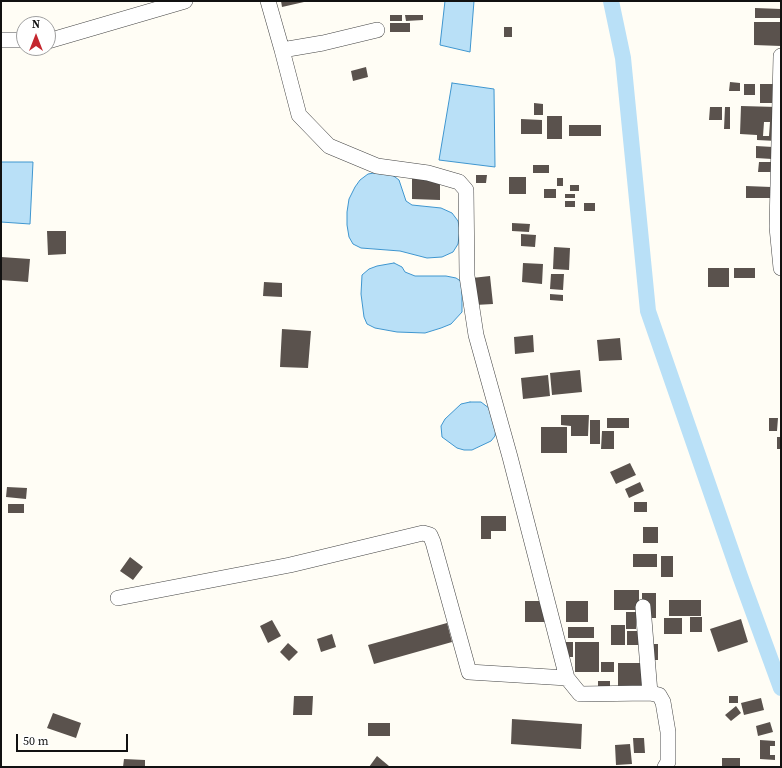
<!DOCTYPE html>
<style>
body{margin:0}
#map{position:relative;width:782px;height:768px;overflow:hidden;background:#fffdf5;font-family:"Source Serif 4",serif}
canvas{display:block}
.frame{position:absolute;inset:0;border:2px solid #111;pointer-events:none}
.north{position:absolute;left:16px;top:16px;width:40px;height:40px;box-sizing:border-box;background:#fff;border:1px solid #a0a0a0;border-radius:50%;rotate:0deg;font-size:11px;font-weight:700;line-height:16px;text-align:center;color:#111}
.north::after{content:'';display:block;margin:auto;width:14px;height:18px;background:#c4262e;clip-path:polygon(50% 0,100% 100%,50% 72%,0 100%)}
.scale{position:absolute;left:16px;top:734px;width:112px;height:18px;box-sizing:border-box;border:2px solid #111;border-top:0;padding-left:5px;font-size:12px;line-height:14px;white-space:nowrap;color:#111;-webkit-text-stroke:3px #fff;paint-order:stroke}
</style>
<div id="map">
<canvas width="782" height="768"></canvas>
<div class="frame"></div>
<div class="north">N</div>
<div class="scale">50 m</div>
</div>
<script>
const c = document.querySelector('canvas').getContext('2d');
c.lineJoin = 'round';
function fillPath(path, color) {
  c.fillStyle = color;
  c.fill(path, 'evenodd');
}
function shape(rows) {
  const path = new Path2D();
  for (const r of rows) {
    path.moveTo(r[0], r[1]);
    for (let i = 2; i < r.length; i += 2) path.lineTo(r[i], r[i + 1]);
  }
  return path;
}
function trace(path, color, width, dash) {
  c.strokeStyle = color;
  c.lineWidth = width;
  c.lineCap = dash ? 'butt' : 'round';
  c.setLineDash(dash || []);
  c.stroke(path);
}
const water = shape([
 [445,1,474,1,470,52,440,45,445,1],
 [452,83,494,89,495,167,439,160,452,83],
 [1,162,33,162,30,224,1,222,1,162],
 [380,172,391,174,399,180,406,201,412,205,441,208,452,213,458,221,460,230,458,244,453,252,442,257,427,258,400,251,361,248,353,244,349,237,347,225,347,212,349,199,355,187,360,180,368,174,380,172],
 [394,263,402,267,405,272,415,276,446,276,456,278,462,282,462,312,451,324,441,328,425,333,397,332,375,328,367,324,364,317,361,294,362,275,369,269,377,266,394,263],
 [470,402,481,402,494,412,496,427,495,436,491,441,472,450,464,450,457,448,442,437,441,426,445,419,461,404,470,402]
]);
fillPath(water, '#b9e0f7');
trace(water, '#3f96cf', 1);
trace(shape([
 [611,1,623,58,648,311,740,576,781,688]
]), '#b9e0f7', 16);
fillPath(shape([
 [281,1,304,1,304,2,282,7],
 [755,8,781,9,781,18,755,18],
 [390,15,402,15,402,21,390,21],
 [405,15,423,15,423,20,406,21],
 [754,22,781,22,781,46,754,45],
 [390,23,410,23,410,32,390,32],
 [504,27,512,27,512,37,504,37],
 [366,67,368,77,353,81,351,71],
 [730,82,740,83,740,91,729,91],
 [744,84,755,84,755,95,744,95],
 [760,84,773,84,773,103,760,103],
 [534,103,543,104,543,115,534,115],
 [741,106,777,107,776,141,757,140,757,135,740,134],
 [764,122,770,122,769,136,763,136],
 [710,107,722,107,722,120,709,120],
 [725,107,730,107,730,129,724,129],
 [547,116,562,116,562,139,547,139],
 [521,119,542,120,542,134,521,134],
 [569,125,601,125,601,136,569,136],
 [756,146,773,147,772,159,756,158],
 [759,162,775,162,775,172,758,172],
 [533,165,549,165,549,173,533,173],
 [476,175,487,175,486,183,476,183],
 [412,177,440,177,440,200,412,199],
 [509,177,526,177,526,194,509,194],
 [557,178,563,178,563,186,557,186],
 [570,185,579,185,579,191,570,191],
 [746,186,771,187,771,198,746,198],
 [544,189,556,189,556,198,544,198],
 [565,194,575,194,575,198,565,198],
 [565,201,575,201,575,207,565,207],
 [584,203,595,203,595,211,584,211],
 [512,223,530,224,529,232,512,231],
 [47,231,66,231,66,254,48,255],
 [521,234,536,235,535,247,521,246],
 [554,247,570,248,569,270,553,269],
 [1,257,30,259,28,282,1,280],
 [523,263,543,264,542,284,522,282],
 [708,268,729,268,729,287,708,287],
 [734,268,755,268,755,278,734,278],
 [551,274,564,274,563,290,550,289],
 [490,276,493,304,475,305,472,278],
 [264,282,282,283,282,297,263,296],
 [550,294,563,295,563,301,550,300],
 [282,329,311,331,308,368,280,367],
 [533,335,534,352,515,354,514,337],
 [620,338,622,360,599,361,597,340],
 [580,370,582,392,552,395,550,373],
 [548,375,550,396,523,399,521,378],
 [561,415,589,415,588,436,571,436,571,426,561,425],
 [607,418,629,418,629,428,607,428],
 [769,418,778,418,777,431,769,431],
 [590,420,600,420,600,444,590,444],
 [541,427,567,427,567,453,541,453],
 [602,431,614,431,614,449,601,449],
 [777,437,781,437,781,449,777,449],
 [630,463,636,475,616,484,610,472],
 [640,482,644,491,629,498,625,489],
 [7,487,27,488,26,499,6,497],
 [634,502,647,502,647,512,634,512],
 [8,504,24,504,24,513,8,513],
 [481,516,506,516,506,531,491,531,491,539,481,539],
 [643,527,658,527,658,543,643,543],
 [633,554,657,554,657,567,633,567],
 [661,556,673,556,673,577,661,577],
 [130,557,143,567,133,580,120,571],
 [614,590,639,590,639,610,614,610],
 [642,593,656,593,656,618,642,618],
 [669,600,701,600,701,616,669,616],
 [525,601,545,601,545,622,525,622],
 [566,601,588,601,588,622,566,622],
 [626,612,636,612,636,629,626,629],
 [690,617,702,617,702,632,690,632],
 [664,618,682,618,682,634,664,634],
 [741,619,748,642,718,652,710,629],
 [272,620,281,636,268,643,260,626],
 [447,623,452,642,374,664,368,645],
 [611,625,625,625,625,645,611,645],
 [568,627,594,627,594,638,568,638],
 [627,631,639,631,639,645,627,645],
 [332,634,336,647,321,652,317,639],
 [566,642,573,642,573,657,566,657],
 [575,642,599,642,599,672,575,672],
 [288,643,298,652,289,661,280,652],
 [641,644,658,644,658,660,641,660],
 [601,662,614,662,614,672,601,672],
 [618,663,643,663,643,689,618,689],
 [598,681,610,681,610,689,598,689],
 [294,696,313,696,312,715,293,715],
 [729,696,738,696,738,703,729,703],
 [761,698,764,710,744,715,741,703],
 [736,706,741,713,731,721,725,715],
 [53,713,81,723,76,738,47,728],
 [512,719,582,724,581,749,511,744],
 [770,722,773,732,758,736,756,726],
 [368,723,390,723,390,736,368,736],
 [633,738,644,738,645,753,634,753],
 [760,740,775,741,775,746,770,746,770,755,775,755,775,760,760,759],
 [630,744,632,764,616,765,615,745],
 [377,756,389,766,389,767,369,767],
 [722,758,740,758,740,767,722,767],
 [124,759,145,760,145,767,123,767]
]), '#5a524d');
const minor = shape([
 [268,1,282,50],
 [377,30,323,43,282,50,299,115,329,146,377,166,428,173,459,182,466,190,467,276,476,335,510,457,567,678,580,694,650,693,659,695,663,702,668,732,668,762,665,767],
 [1,40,24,40],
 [48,41,185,1],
 [781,56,777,227,781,268],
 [118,598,290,565,423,533,430,535,433,542,469,672,567,678],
 [643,607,650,693]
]);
trace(minor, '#444', 16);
trace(minor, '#fff', 15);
</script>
